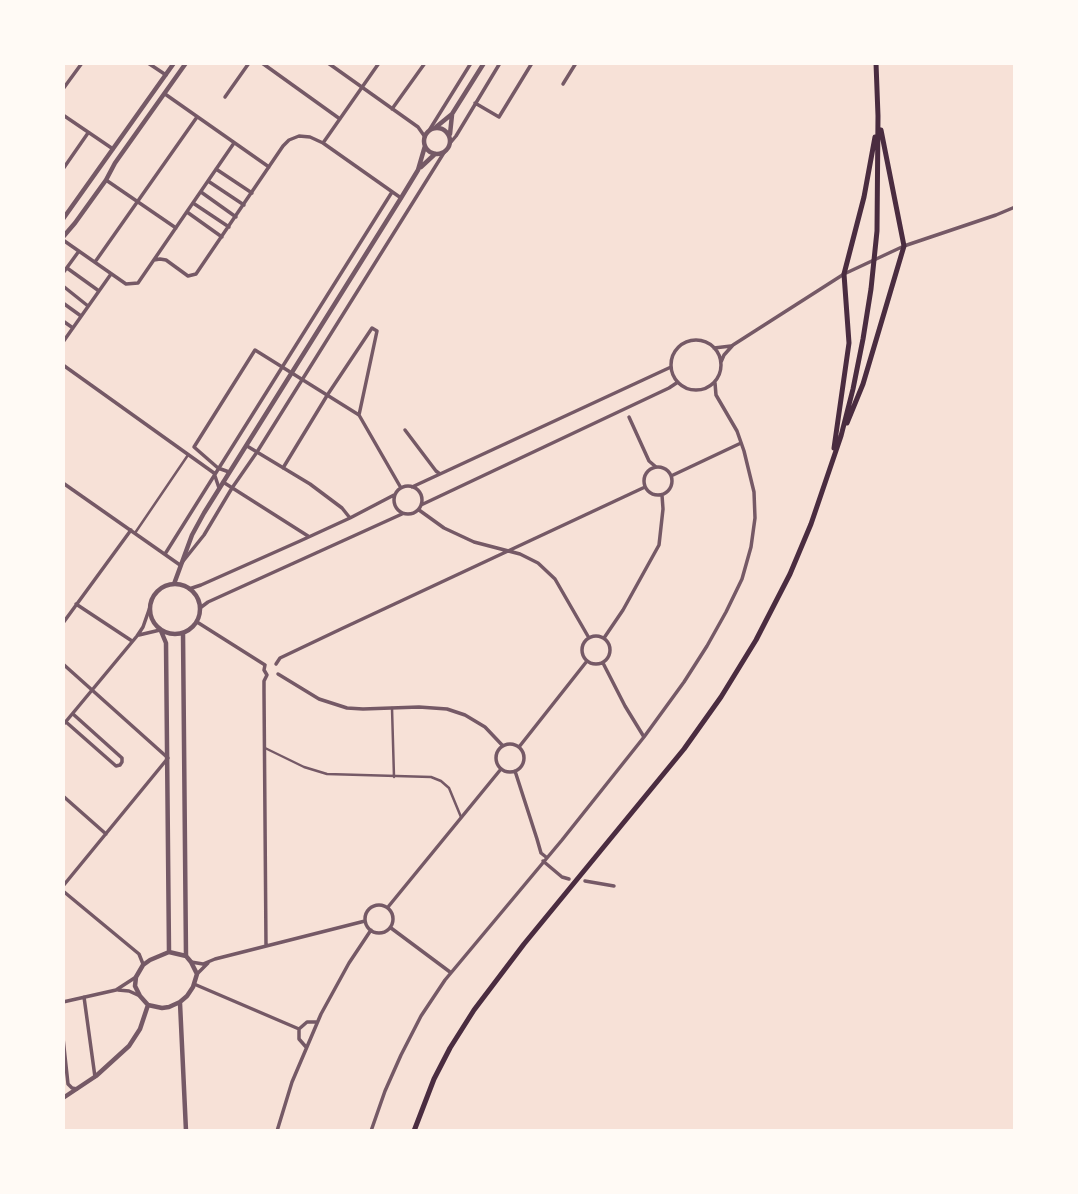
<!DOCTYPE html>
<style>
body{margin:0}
#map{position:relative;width:1078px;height:1194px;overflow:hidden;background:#f7e1d7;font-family:"IBM Plex Sans",sans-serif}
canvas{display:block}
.frame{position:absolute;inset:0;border:65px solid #fffaf5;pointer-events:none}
</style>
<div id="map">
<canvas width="1078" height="1194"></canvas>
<div class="frame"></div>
</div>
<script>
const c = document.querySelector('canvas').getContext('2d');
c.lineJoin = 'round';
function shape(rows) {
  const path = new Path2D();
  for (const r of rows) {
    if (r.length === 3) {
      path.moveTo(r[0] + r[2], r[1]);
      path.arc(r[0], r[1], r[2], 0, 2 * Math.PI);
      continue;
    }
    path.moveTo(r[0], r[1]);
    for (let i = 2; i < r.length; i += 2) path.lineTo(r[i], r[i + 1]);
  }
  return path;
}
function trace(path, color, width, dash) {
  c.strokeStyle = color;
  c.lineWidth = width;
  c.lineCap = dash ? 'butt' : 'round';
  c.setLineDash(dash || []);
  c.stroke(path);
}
trace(shape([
 [135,533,188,455],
 [392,708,394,777],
 [265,748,304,767,327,774,431,777,441,781,449,788,461,817]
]), '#755966', 2.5);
trace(shape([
 [148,63,166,75],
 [262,63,340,119],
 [328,63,418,127,425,137],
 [563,84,576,63],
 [63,89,82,63],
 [165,94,269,167],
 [225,97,249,63],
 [475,103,499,117,532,63],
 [392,109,425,63],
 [63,115,113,149],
 [430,129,471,63],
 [451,142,456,136,500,63],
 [323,143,379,63],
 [63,169,88,133],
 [216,169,252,193],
 [106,180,176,228],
 [208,181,244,205],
 [201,192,236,217],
 [193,203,229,227],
 [187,212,222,237],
 [63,240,126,284,138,283,234,143],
 [154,260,160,259,166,260,188,276,196,274,283,146,289,140,299,136,310,137,323,143,401,198],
 [95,262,197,117],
 [67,268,99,291],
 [63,273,79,251],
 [63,286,88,306],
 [63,303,81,316],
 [63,321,73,328],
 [696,365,25],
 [63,342,111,274],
 [714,348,731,346],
 [721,362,724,355,733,345,844,274,904,246,996,215,1015,207],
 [63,365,214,473,219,488],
 [629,417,649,461,656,467],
 [405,430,436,471,440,474],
 [247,446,310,484,342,508,350,518],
 [658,481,14],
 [283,468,328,394,372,328,377,331,359,415],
 [229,472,218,468,194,447,255,350,359,415,401,488],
 [671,476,741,443],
 [223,482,308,536],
 [63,483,180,565,204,535,232,488,257,452,445,151],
 [408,500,14],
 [412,487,671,367],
 [421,505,669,388,678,382],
 [419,510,444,528,474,542,520,554,538,563,555,579,589,638],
 [165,554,392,192],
 [189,589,201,585,300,541,350,518,394,495],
 [76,604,132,641],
 [200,608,208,602,402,514],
 [197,622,265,665],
 [63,623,131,530],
 [139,635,160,630],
 [596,650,14],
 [604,638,623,610,659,545,663,509,662,495],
 [603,663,625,706,644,737],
 [63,664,168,758,63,886],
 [276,664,280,658,341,629,645,487],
 [265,665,264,670,267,675,264,681,264,692,266,946],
 [278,674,319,699,347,708,363,709,419,707,447,709,465,715,485,727,503,746],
 [66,722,116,766,120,765,122,762,122,758,73,714],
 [63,725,137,636,143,627,150,607],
 [510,758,14],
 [519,747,587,661],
 [515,771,537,839,541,853,546,857],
 [63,796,106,834],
 [543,861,562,877,569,879],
 [585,881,614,886],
 [63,891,139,954,143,964],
 [379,919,14],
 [388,907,501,769],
 [391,928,450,972],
 [191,962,203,964,215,959,365,921],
 [197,974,208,963],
 [194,984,299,1029],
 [118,990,129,991,140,996],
 [84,997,95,1077],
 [63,1002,116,990,136,977],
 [63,1038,68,1084,72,1088,77,1089],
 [306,1047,299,1039,299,1029,307,1022,317,1022],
 [277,1131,292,1082,321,1014,349,963,371,930],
 [371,1131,385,1091,401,1055,421,1016,445,980,562,840,644,737,684,682,707,646,726,612,742,579,751,547,755,518,754,492,744,451,737,431,716,395,715,383]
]), '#755966', 3.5);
trace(shape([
 [436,127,452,114,484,63],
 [437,141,13],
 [450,134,452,115],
 [421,167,435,154],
 [63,219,174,63],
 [63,237,75,223,106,180,115,163,186,63],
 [175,609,25],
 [174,584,192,535,204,513,401,198,418,170,425,146],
 [161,631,166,643,169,952],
 [183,633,186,956],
 [169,952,186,956,191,962,197,974,193,987,187,996,180,1002,169,1007,162,1008,148,1005,140,996,135,986,136,977,143,965,150,960,169,952],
 [180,1003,186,1131],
 [63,1098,96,1076,129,1046,140,1029,148,1005]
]), '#755966', 4.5);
trace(shape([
 [847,423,863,384,904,246,881,130],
 [834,448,849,343,844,274,864,197,875,137],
 [414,1131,434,1079,450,1048,474,1010,524,944,684,749,721,697,756,640,790,574,811,524,841,436,853,389,863,339,871,289,877,231,878,116,876,63]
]), '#4a2c40', 5);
</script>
